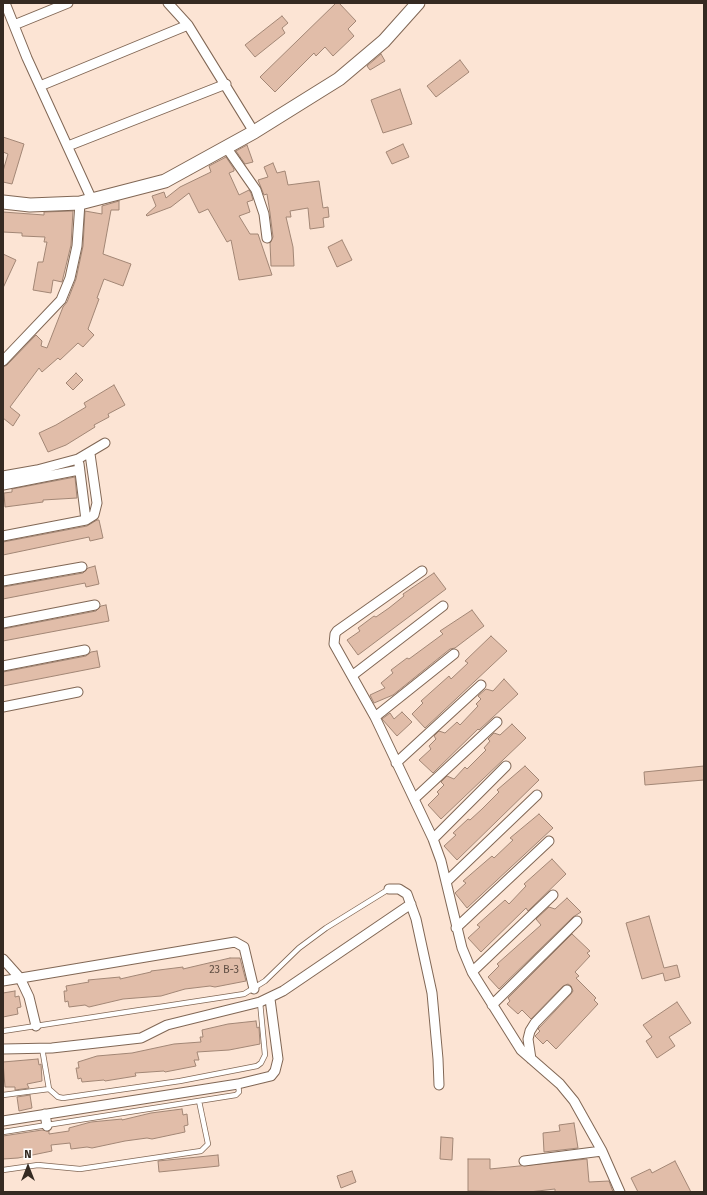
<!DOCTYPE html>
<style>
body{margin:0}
#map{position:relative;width:707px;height:1195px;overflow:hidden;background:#fce4d4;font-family:"Fira Sans",sans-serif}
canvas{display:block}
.frame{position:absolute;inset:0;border:4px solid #352a22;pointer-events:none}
.north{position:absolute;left:8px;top:1147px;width:40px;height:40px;-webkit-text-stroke:3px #fff;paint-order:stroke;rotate:0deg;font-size:11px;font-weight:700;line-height:16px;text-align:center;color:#352a22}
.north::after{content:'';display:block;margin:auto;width:14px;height:18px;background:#352a22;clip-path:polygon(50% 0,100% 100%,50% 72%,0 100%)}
</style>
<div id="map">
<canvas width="707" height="1195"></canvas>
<div class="frame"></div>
<div class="north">N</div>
</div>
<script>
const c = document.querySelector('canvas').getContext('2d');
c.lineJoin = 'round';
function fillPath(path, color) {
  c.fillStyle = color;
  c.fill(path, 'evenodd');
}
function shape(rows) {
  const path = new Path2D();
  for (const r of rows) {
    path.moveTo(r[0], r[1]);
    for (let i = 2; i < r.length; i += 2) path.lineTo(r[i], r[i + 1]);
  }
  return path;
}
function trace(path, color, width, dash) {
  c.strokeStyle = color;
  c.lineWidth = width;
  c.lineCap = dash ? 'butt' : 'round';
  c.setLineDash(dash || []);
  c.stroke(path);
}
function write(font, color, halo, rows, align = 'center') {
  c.font = font + ' "Fira Sans",sans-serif';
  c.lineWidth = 3;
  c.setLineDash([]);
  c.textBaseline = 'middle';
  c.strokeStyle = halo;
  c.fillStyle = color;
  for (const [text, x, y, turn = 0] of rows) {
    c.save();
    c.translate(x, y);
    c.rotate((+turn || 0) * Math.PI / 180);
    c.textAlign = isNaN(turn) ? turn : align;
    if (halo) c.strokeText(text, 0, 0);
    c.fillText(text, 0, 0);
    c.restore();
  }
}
const building = shape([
 [336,3,339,3,356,21,348,29,354,36,333,56,325,47,316,56,314,53,275,92,260,77,336,3],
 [282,16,288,23,282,28,285,33,255,57,245,45,282,16],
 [381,54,385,61,370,70,367,66,381,54],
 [460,60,469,72,436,97,427,86,460,60],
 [400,89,412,124,383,133,371,100,400,89],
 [3,137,24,144,12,184,3,182,3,171,8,154,3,152,3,137],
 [403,144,409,157,392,164,386,152,403,144],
 [247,145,253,162,245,164,236,151,247,145],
 [226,157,234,169,234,171,229,173,239,195,249,190,251,193,253,200,247,202,250,212,239,216,250,234,258,234,272,275,239,280,231,240,227,242,208,209,199,213,189,193,171,207,147,216,146,215,156,206,152,196,164,192,166,198,180,187,211,172,209,166,226,157],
 [273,163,277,173,285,171,288,185,319,181,323,208,328,207,329,217,323,218,324,227,310,229,308,208,290,211,291,217,286,217,293,247,294,266,271,266,270,243,273,237,270,213,267,194,264,195,258,180,268,177,264,167,273,163],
 [119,201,119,210,111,210,103,254,131,264,123,286,104,279,97,298,99,299,88,329,94,335,83,347,78,343,60,360,58,358,42,372,39,368,10,407,20,415,13,426,3,418,3,367,7,365,36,335,42,341,41,346,47,348,63,307,67,302,76,279,83,246,85,211,102,214,102,206,119,201],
 [73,211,71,245,62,282,53,280,51,293,33,290,38,262,43,262,47,242,44,242,45,237,22,236,22,233,3,232,3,212,44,215,44,212,73,211],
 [342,240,352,260,337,267,328,247,342,240],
 [3,254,16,260,3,288,3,254],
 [76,373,83,380,73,390,66,383,76,373],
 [114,385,125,405,108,414,109,417,94,425,95,427,66,445,48,452,39,433,56,425,86,407,84,403,114,385],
 [75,477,77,498,43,500,43,502,5,507,4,493,12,492,12,489,75,477],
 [97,520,99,520,103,538,90,541,89,537,3,555,3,542,87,526,97,520],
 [95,566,99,584,86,587,85,583,3,599,3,587,83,573,88,568,95,566],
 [434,573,446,589,358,655,347,640,360,631,358,628,374,616,376,617,389,608,404,596,403,594,434,573],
 [106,605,109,621,3,641,3,629,96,611,101,606,106,605],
 [472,610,484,626,455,648,450,649,393,695,374,703,370,695,385,688,381,683,393,673,391,670,407,658,409,659,443,634,440,631,472,610],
 [491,636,507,651,425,728,412,714,423,703,421,701,449,676,451,679,468,663,465,661,491,636],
 [97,651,100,667,3,686,3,672,86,656,91,652,97,651],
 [504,679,518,694,479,730,478,729,433,773,419,760,431,749,429,746,436,739,434,736,439,731,445,733,457,722,460,725,478,706,476,704,481,699,478,696,486,689,493,691,504,679],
 [402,712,412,722,397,736,382,719,390,713,394,719,402,712],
 [512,724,526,738,441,819,428,805,439,794,437,792,444,785,441,782,447,776,454,779,465,767,467,769,486,750,484,748,490,741,488,739,494,733,500,735,512,724],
 [525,766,539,780,457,860,444,846,456,835,453,833,468,819,470,820,482,809,499,792,497,790,525,766],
 [704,766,704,780,645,785,644,772,704,766],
 [539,814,553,828,467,908,455,893,466,883,463,881,492,856,494,858,513,840,510,838,539,814],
 [552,859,566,874,528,911,526,908,481,952,468,938,480,927,477,925,505,900,509,904,526,886,524,884,552,859],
 [567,898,581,912,573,917,499,989,488,977,499,966,497,964,541,925,536,919,549,907,555,909,567,898],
 [649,916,664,968,677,965,680,977,665,981,663,973,642,979,626,923,649,916],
 [572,934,590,951,587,953,590,956,575,972,579,976,576,978,596,998,594,1000,598,1004,556,1049,547,1040,543,1044,535,1036,540,1031,538,1029,540,1027,571,994,573,991,571,986,568,984,563,986,531,1019,522,1010,518,1014,507,1004,510,1001,508,998,572,934],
 [230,958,240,958,246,981,215,987,210,986,185,989,161,996,123,999,89,1007,85,1005,69,1007,68,1001,65,1002,64,991,67,991,66,986,89,982,88,980,120,977,120,979,151,972,151,971,183,967,183,969,230,958],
 [15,991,15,997,19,996,21,1007,17,1008,18,1014,3,1017,3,993,15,991],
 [677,1002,691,1023,669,1037,675,1046,657,1058,646,1041,652,1037,643,1025,677,1002],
 [256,1021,257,1028,259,1027,260,1044,229,1050,197,1052,199,1060,194,1060,196,1066,165,1072,164,1071,135,1073,136,1076,105,1081,104,1080,82,1082,81,1078,78,1079,76,1068,79,1068,78,1062,97,1056,132,1053,174,1044,201,1042,200,1037,203,1037,202,1030,228,1024,256,1021],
 [38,1059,39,1065,41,1064,42,1081,27,1084,29,1088,15,1090,15,1087,5,1087,3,1062,38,1059],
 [30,1095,32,1108,19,1111,17,1097,30,1095],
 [182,1109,183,1115,187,1114,188,1125,184,1126,185,1132,152,1139,147,1138,125,1141,92,1148,87,1147,71,1149,70,1143,51,1145,52,1151,18,1158,3,1159,3,1136,42,1130,49,1131,49,1134,69,1131,69,1128,91,1122,122,1119,122,1120,151,1113,182,1109],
 [574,1123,578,1148,544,1152,543,1133,560,1131,559,1125,574,1123],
 [441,1137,453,1138,452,1160,440,1159,441,1137],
 [218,1155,219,1166,159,1172,158,1161,218,1155],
 [468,1159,490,1159,490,1169,587,1159,589,1182,609,1181,613,1192,555,1192,555,1189,529,1192,468,1191,468,1159],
 [675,1161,691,1192,638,1192,631,1178,650,1169,652,1173,675,1161],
 [352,1171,356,1182,341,1188,337,1176,352,1171]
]);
fillPath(building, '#e1bda9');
trace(building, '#a28675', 1);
const lane = shape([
 [3,1031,244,994,265,981,299,948,326,928,389,889],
 [42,1048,49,1089],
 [3,1095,49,1089,58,1097,63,1098,180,1081,257,1066,261,1063,265,1055,260,1002],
 [3,1132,236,1095,239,1092,238,1084],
 [3,1170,38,1165,80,1169,201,1151,208,1144,199,1101]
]);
const street = shape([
 [5,3,27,58,92,200],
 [168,3,188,25,254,132],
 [14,25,68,3],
 [40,86,188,25],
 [68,146,226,84],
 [226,147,256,190,264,214,267,238],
 [3,361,61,300,70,278,77,246,80,203],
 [79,464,86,520],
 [3,476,37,470,78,459,105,443],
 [3,485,79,470],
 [3,536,86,520,94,515,97,503,90,454],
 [422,571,337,631,335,634,334,644,375,717,433,839,441,861,462,948,472,972,521,1050,560,1084,574,1101,602,1151,620,1192],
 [3,581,82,567],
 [3,623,95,605],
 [3,666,85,650],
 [353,675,443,606],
 [3,707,78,692],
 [375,717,454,654],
 [396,763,481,685],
 [414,799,497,722],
 [433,839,506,766],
 [446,882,537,795],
 [389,889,399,889,407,894,416,919,432,993,438,1059,439,1085],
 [456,928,549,841],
 [3,959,20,978,29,997,36,1026],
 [472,972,553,895],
 [3,981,235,942,244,947,254,989],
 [492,1005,577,921],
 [3,1049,52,1048,141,1038,167,1025,260,1002,283,991,411,904],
 [531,1059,528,1039,530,1031,535,1023,567,990],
 [45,1114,47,1126],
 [3,1121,238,1084,271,1076,275,1071,278,1059,270,999],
 [524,1161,602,1151]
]);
const secondary = shape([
 [3,202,30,205,80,203,165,181,254,132,339,79,384,41,418,3]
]);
trace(lane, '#816755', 6);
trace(street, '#816755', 11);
trace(secondary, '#816755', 15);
trace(lane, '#fff', 4.5);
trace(street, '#fff', 9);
trace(secondary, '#fff', 13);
write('11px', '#604f44', null, [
 ["23 B-3",224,970]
]);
</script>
